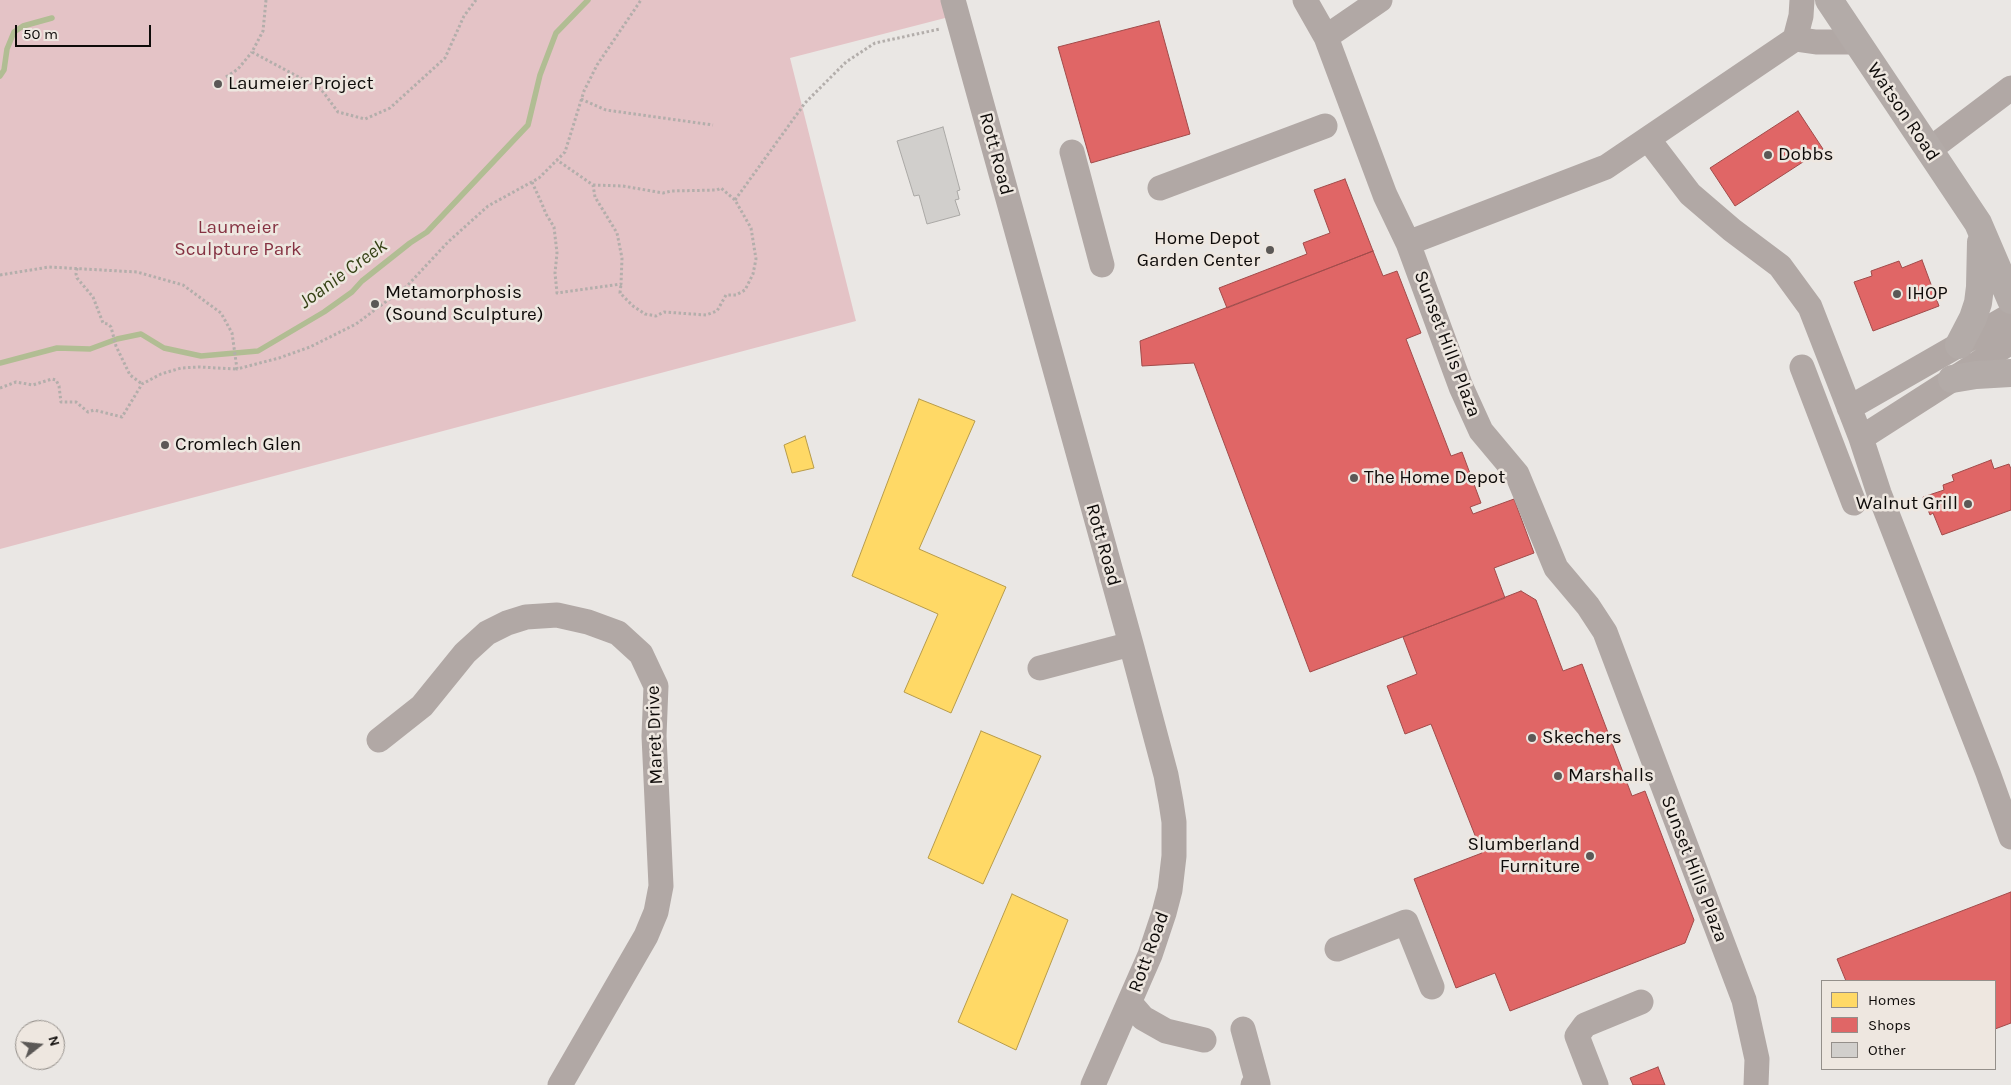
<!DOCTYPE html>
<style>
body{margin:0}
#map{position:relative;width:2011px;height:1085px;overflow:hidden;background:#eae7e4;font-family:Karla,sans-serif}
canvas{display:block}
.legend{position:absolute;left:1821px;top:980px;width:175px;height:90px;box-sizing:border-box;background:#eee7e0;border:1px solid #948f8a;margin:0;padding:6px 9px;list-style:none;font-size:15px;color:#0e0b09}
.legend li{display:flex;align-items:center;gap:10px;height:25px}
.legend b{width:25px;border:1px solid #948f8a}
.north{position:absolute;left:15px;top:1020px;width:50px;height:50px;box-sizing:border-box;background:#eee7e0;border:1px solid #948f8a;border-radius:50%;rotate:74deg;font-size:14px;font-weight:700;line-height:20px;text-align:center;color:#0e0b09}
.north::after{content:'';display:block;margin:auto;width:18px;height:22px;background:#5b5856;clip-path:polygon(50% 0,100% 100%,50% 72%,0 100%)}
.scale{position:absolute;left:15px;top:25px;width:136px;height:22px;box-sizing:border-box;border:2px solid #0e0b09;border-top:0;padding-left:6px;font-size:15px;line-height:18px;white-space:nowrap;color:#0e0b09;-webkit-text-stroke:4px #eee7e0;paint-order:stroke}
</style>
<div id="map">
<canvas width="2011" height="1085"></canvas>
<ul class="legend">
<li><b style="height:14px;background:#ffd966"></b>Homes</li>
<li><b style="height:14px;background:#e06666"></b>Shops</li>
<li><b style="height:14px;background:#d1cfcc"></b>Other</li>
</ul>
<div class="north">N</div>
<div class="scale">50 m</div>
</div>
<script>
const c = document.querySelector('canvas').getContext('2d');
c.lineJoin = 'round';
function fillPath(path, color) {
  c.fillStyle = color;
  c.fill(path, 'evenodd');
}
function shape(rows) {
  const path = new Path2D();
  for (const r of rows) {
    path.moveTo(r[0], r[1]);
    for (let i = 2; i < r.length; i += 2) path.lineTo(r[i], r[i + 1]);
  }
  return path;
}
function trace(path, color, width, dash) {
  c.strokeStyle = color;
  c.lineWidth = width;
  c.lineCap = dash ? 'butt' : 'round';
  c.setLineDash(dash || []);
  c.stroke(path);
}
function write(font, color, halo, rows, align = 'center') {
  c.font = font + ' Karla,sans-serif';
  c.lineWidth = 5;
  c.setLineDash([]);
  c.textBaseline = 'middle';
  c.strokeStyle = halo;
  c.fillStyle = color;
  for (const [text, x, y, turn = 0] of rows) {
    c.save();
    c.translate(x, y);
    c.rotate((+turn || 0) * Math.PI / 180);
    c.textAlign = isNaN(turn) ? turn : align;
    if (halo) c.strokeText(text, 0, 0);
    c.fillText(text, 0, 0);
    c.restore();
  }
}
fillPath(shape([
 [0,0,945,0,949,17,790,58,856,321,0,549]
]), '#e4c3c6');
const homes = shape([
 [919,399,975,421,919,549,1006,587,951,713,904,692,938,614,852,576,919,399],
 [805,436,814,468,792,473,784,445,805,436],
 [981,731,1041,756,983,884,928,858,981,731],
 [1012,894,1068,920,1016,1050,958,1022,1012,894]
]);
fillPath(homes, '#ffd966');
trace(homes, '#b79b4a', 1);
const shops = shape([
 [1159,21,1190,134,1091,163,1058,47,1159,21],
 [1798,111,1823,149,1735,206,1710,168,1798,111],
 [1345,179,1373,251,1227,308,1219,288,1307,254,1303,243,1330,233,1314,190,1345,179],
 [1373,251,1383,276,1397,271,1421,333,1406,339,1451,456,1462,452,1481,503,1470,507,1473,514,1514,499,1534,553,1494,568,1505,598,1310,672,1194,363,1142,366,1140,341,1373,251],
 [1922,260,1939,306,1873,331,1854,282,1872,276,1871,271,1899,261,1902,268,1922,260],
 [1991,460,1994,469,2009,464,2011,469,2011,510,1942,535,1933,513,1930,515,1923,497,1944,490,1943,485,1954,481,1952,475,1991,460],
 [1521,591,1536,600,1563,671,1582,664,1632,796,1645,791,1694,920,1685,943,1510,1011,1495,973,1456,988,1414,879,1482,853,1431,724,1405,734,1387,686,1417,674,1403,637,1521,591],
 [2011,892,2011,1023,1995,1029,1995,981,1846,981,1837,959,2011,892],
 [1658,1067,1665,1085,1633,1085,1630,1078,1658,1067]
]);
fillPath(shops, '#e06666');
trace(shops, '#a14b4a', 1);
trace(shape([
 [0,76,4,70,7,49,14,32,23,26,52,18],
 [0,363,57,348,90,349,117,339,141,334,164,348,201,356,258,351,324,312,352,292,362,281,410,243,427,232,528,125,540,75,556,33,588,0]
]), '#b1bd93', 5.5);
const building = shape([
 [943,127,960,190,957,191,959,199,955,200,960,215,927,224,919,195,914,196,897,141,943,127]
]);
fillPath(building, '#d1cfcc');
trace(building, '#aaa8a5', 1);
trace(shape([
 [266,0,263,31,252,52,321,89,338,112,365,119,390,108,445,58,464,16,476,0],
 [226,77,238,69,252,52],
 [581,99,606,110,713,125],
 [532,182,542,204,546,214,554,227,557,253,555,273,557,293,621,284,622,258,617,233,595,197,593,185,557,160],
 [593,185,623,186,663,193,671,191,717,190,721,188,735,200,751,228,756,259,753,274,745,290,736,295,726,295,717,311,706,315,664,312,656,316,645,314,633,306,620,293,621,284],
 [735,200,805,103,846,62,875,43,940,29],
 [77,268,76,274,77,278,93,297,103,323,108,324,111,327,116,346,130,375,142,384],
 [0,275,49,267,137,272,183,285,221,313,232,333,237,369,279,358,310,347,356,324,407,286,448,242,488,206,539,178,565,152,584,91,597,65,641,0],
 [0,388,16,382,33,385,52,379,56,380,59,386,61,402,76,402,88,412,94,410,122,417,142,384,161,374,181,368,199,367,236,369]
]), '#b3aeab', 3, [2.5, 2.5]);
trace(shape([
 [953,0,1131,644,1166,775,1171,802,1174,822,1174,856,1170,890,1164,913,1150,955,1093,1085],
 [1305,0,1326,37],
 [1380,0,1326,37,1385,195,1408,243,1461,387,1481,431,1517,474,1556,568,1588,606,1605,632,1744,1000,1757,1059,1756,1085],
 [1795,39,1816,42,1857,42],
 [1648,139,1690,194,1732,230,1780,266,1810,307,1861,438,1879,493,1988,773,2011,837],
 [1929,150,2011,88],
 [1072,152,1102,265],
 [1160,188,1325,126],
 [1408,243,1606,167,1795,39,1801,16,1802,0],
 [1802,367,1854,503],
 [1849,408,2011,315],
 [1861,438,2011,342],
 [1040,668,1131,644],
 [379,740,422,706,465,653,487,633,507,623,526,617,557,615,588,622,618,633,641,654,656,686,654,736,661,886,656,912,646,936,560,1085],
 [1337,949,1406,922,1432,987],
 [1130,1003,1143,1018,1166,1031,1204,1040],
 [1243,1029,1258,1084,1253,1085],
 [1596,1085,1577,1036,1585,1025,1641,1002]
]), '#b1a8a5', 25);
trace(shape([
 [1829,0,1978,223,2011,300],
 [1959,345,1973,318,1978,303,1980,287,1981,242],
 [1952,379,1976,375,2011,373]
]), '#b3aba8', 28);
for (const [x, y, r, color] of [
 [218,84,5,"#5b5856"],
 [1768,155,5,"#5b5856"],
 [1270,250,5,"#5b5856"],
 [1897,294,5,"#5b5856"],
 [375,304,5,"#5b5856"],
 [165,445,5,"#5b5856"],
 [1354,478,5,"#5b5856"],
 [1968,504,5,"#5b5856"],
 [1532,738,5,"#5b5856"],
 [1558,776,5,"#5b5856"],
 [1590,856,5,"#5b5856"]
]) {
  const dot = new Path2D();
  dot.arc(x, y, r, 0, 2 * Math.PI);
  c.fillStyle = color;
  c.fill(dot);
  trace(dot, '#eee7e0', 2);
}
write('19px', '#0e0b09', '#eee7e0', [
 ["Laumeier Project",228,84],
 ["Dobbs",1778,155],
 ["Home Depot",1260,239,"right"],
 ["Garden Center",1260,261,"right"],
 ["Metamorphosis",385,293],
 ["(Sound Sculpture)",385,315],
 ["IHOP",1907,294],
 ["Cromlech Glen",175,445],
 ["The Home Depot",1364,478],
 ["Walnut Grill",1958,504,"right"],
 ["Skechers",1542,738],
 ["Marshalls",1568,776],
 ["Slumberland",1580,845,"right"],
 ["Furniture",1580,867,"right"]
], 'left');
write('19px', '#0e0b09', '#eee7e0', [
 ["Watson Road",1903,112,56],
 ["Rott Road",996,154,75],
 ["Sunset Hills Plaza",1447,344,69],
 ["Rott Road",1103,545,74],
 ["Maret Drive",655,735,-92],
 ["Sunset Hills Plaza",1694,869,69],
 ["Rott Road",1149,952,-70]
]);
write('19px', '#853242', '#eee7e0', [
 ["Laumeier",238,228],
 ["Sculpture Park",238,250]
]);
write('italic 20px', '#354215', '#eee7e0', [
 ["Joanie Creek",343,274,-36]
]);
</script>
